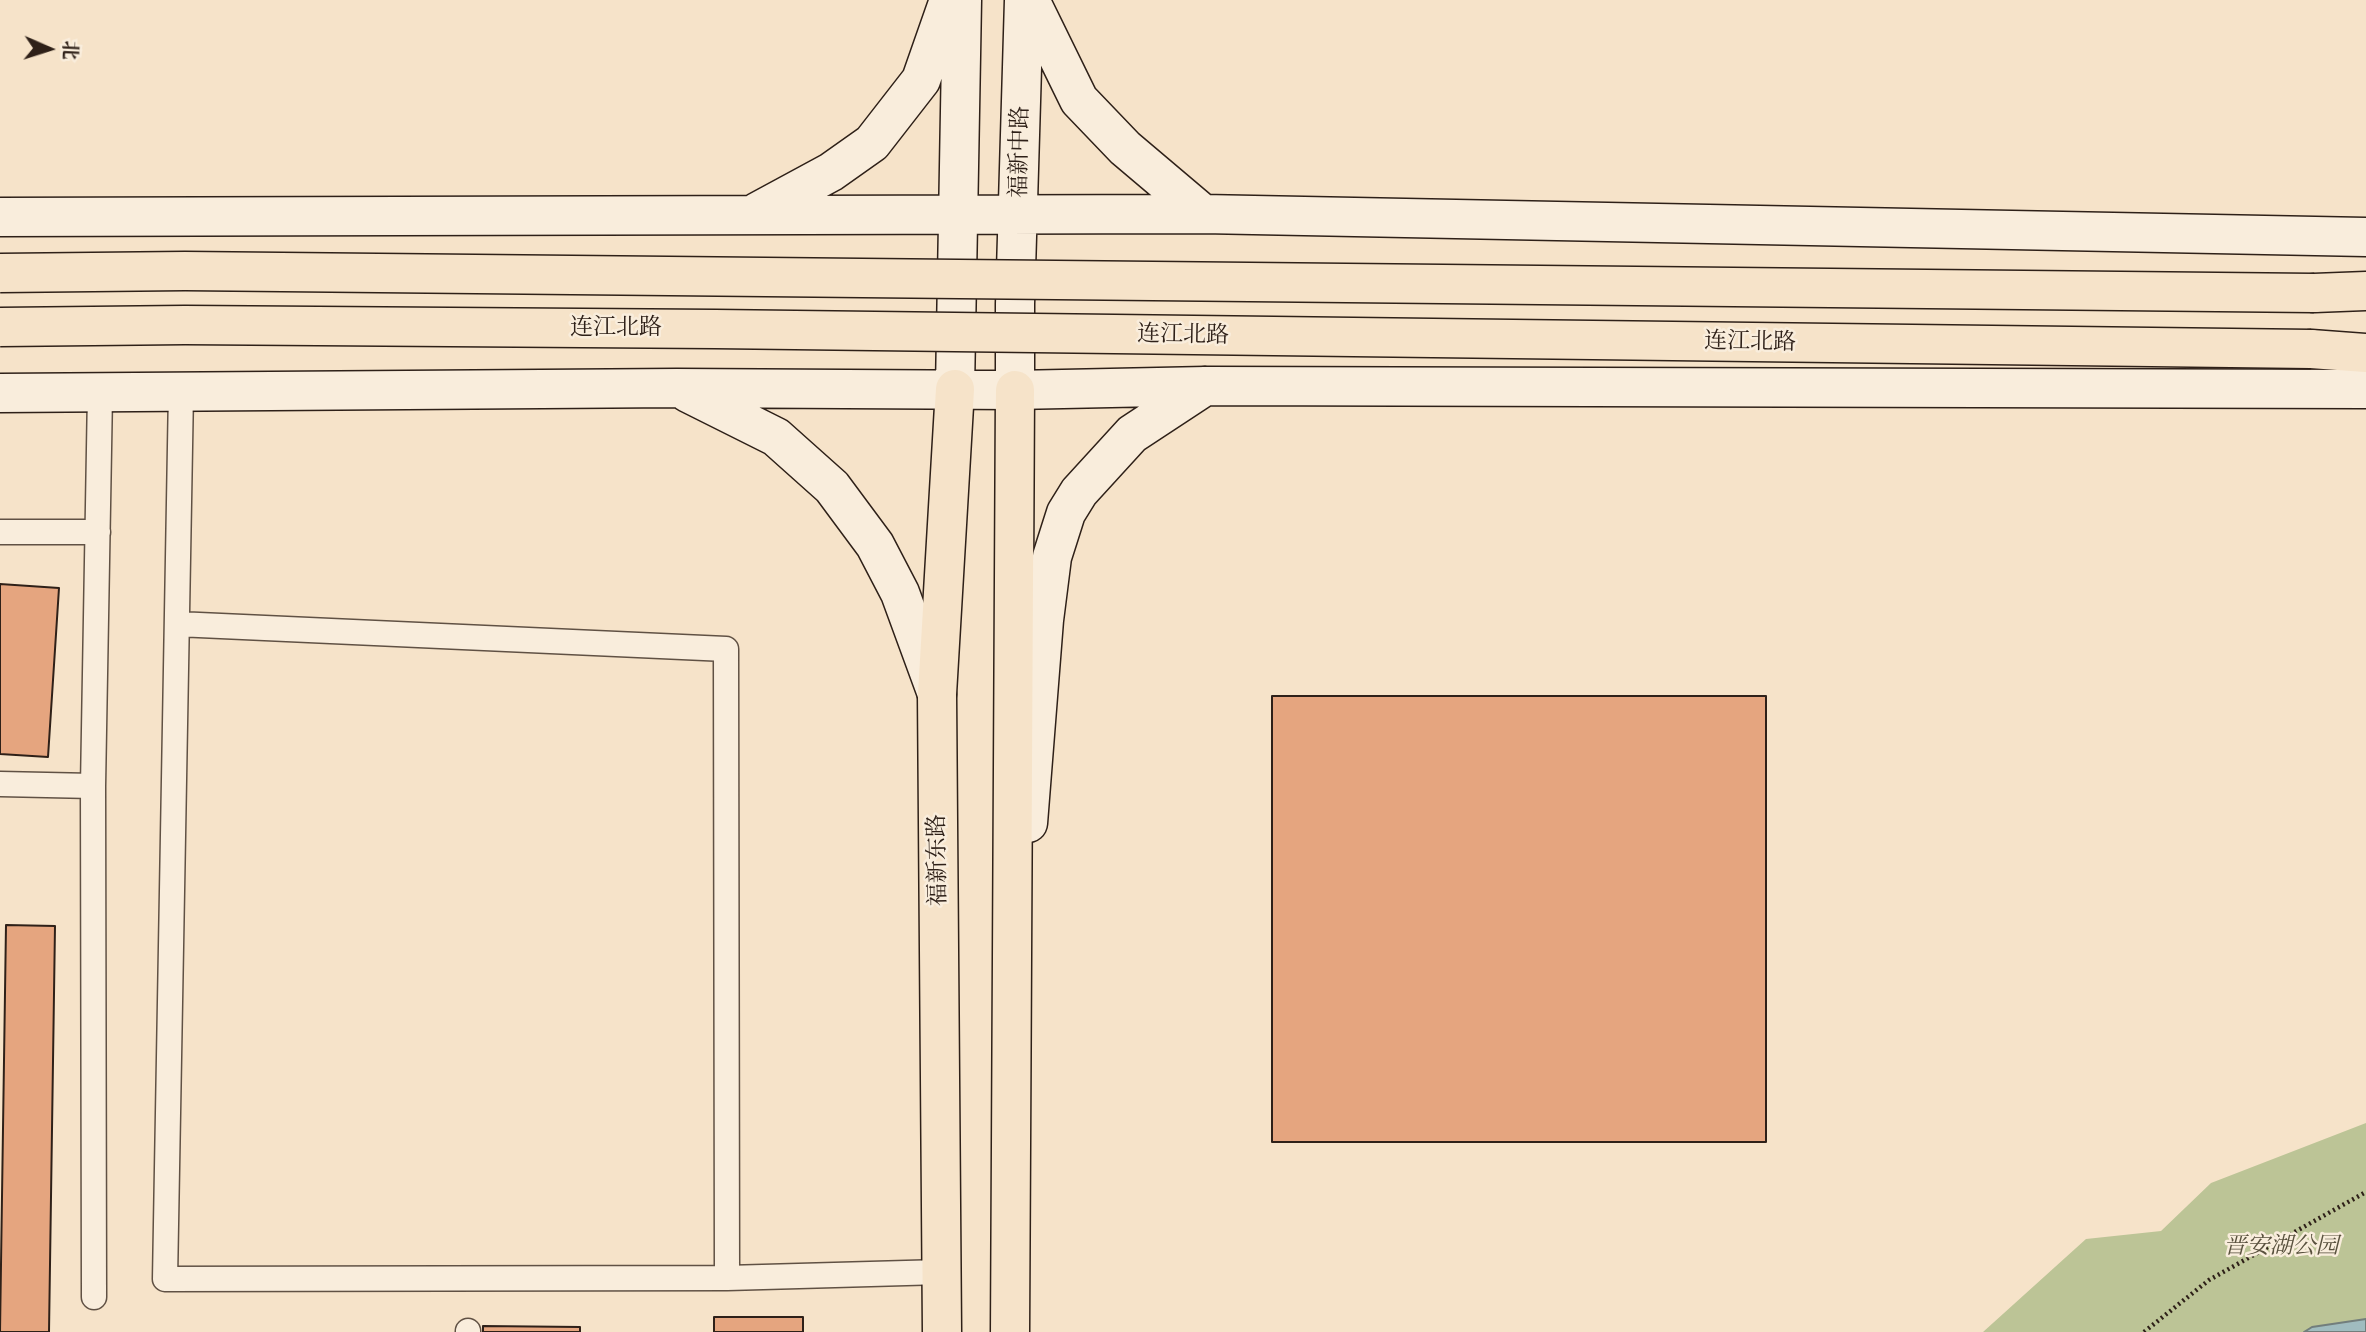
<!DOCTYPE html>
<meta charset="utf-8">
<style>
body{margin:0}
#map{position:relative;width:2366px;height:1332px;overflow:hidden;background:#f6e3c9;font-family:"EB Garamond","Noto Serif SC",serif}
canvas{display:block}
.north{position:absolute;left:14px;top:14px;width:70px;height:70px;-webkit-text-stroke:5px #f9eddc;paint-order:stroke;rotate:93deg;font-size:19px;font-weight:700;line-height:28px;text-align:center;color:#2e2018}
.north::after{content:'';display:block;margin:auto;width:24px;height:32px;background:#2e2018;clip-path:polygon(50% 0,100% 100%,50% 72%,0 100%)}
</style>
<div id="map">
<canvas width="2366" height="1332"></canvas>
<div class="north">北</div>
</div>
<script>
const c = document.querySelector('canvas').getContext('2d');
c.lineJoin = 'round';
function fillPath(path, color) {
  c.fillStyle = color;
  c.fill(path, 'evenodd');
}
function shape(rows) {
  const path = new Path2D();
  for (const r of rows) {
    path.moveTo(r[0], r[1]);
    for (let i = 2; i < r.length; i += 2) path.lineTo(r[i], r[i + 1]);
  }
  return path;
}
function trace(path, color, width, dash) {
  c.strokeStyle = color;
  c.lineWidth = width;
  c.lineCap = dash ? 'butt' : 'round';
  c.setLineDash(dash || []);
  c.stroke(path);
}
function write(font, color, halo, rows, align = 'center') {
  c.font = font + ' "EB Garamond","Noto Serif SC",serif';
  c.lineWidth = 5;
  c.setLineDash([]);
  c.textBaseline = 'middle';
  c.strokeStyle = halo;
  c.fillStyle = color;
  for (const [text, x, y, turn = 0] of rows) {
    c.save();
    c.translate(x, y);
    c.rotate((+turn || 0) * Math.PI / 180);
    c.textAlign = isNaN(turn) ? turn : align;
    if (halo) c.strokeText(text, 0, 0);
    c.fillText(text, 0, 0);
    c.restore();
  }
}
fillPath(shape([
 [2366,1123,2366,1332,1983,1332,2086,1239,2161,1231,2211,1183]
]), '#bcc496');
const water = shape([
 [2366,1319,2366,1332,2304,1332,2312,1327,2366,1319]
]);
fillPath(water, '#a0bcbf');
trace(water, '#727e7c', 2);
const building = shape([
 [0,584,59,588,48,757,0,754,0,584],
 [1272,696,1766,696,1766,1142,1272,1142,1272,696],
 [6,925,55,926,49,1332,0,1332,6,925],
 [714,1317,803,1317,803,1332,714,1332,714,1317],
 [483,1326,580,1327,580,1332,483,1332,483,1326]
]);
fillPath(building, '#e5a57f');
trace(building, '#2e2018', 2);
const service = shape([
 [181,391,165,1279,727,1278,942,1272],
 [0,532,98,532],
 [177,624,726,649,727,1278],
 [0,784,93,786,94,1297],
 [93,786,100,393],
 [468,1332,468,1331]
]);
const secondary = shape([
 [1030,0,1079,100,1125,148,1203,214],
 [757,212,831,172,872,143,921,80,949,0],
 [0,217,1203,214,2366,237],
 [955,389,962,0],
 [1015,390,1015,304,1024,0],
 [0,393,677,388,1015,390,1206,386,2366,389],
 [688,393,776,437,832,487,875,545,900,593,937,694],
 [1028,823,1044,620,1052,557,1066,513,1079,492,1132,434,1205,386]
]);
const primary = shape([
 [942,1332,937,694,955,389],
 [1010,1332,1015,390]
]);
const trunk = shape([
 [2314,293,2366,291],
 [2311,349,2366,353]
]);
trace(service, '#605144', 27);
trace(secondary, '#2e2018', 41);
trace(primary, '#2e2018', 41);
trace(trunk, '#2e2018', 41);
trace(shape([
 [2144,1332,2209,1280,2366,1192]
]), '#2e2018', 4.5, [2, 3.5]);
trace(service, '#f9eddc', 24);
trace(secondary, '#f9eddc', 38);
trace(primary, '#f6e3c9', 38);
trace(trunk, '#f6e3c9', 38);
const trunkBridge = shape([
 [0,273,185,271,2314,293],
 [0,327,185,325,715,329,2311,349]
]);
trace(trunkBridge, '#2e2018', 41, []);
trace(trunkBridge, '#f6e3c9', 38);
write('23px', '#2e2018', '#f9eddc', [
 ["福新中路",1020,152,-89],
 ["连江北路",616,328],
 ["连江北路",1183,335,1],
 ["连江北路",1750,342,1],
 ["福新东路",938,860,-91]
]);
write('italic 23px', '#59513e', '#f9eddc', [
 ["晋安湖公园",2281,1247]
]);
</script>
